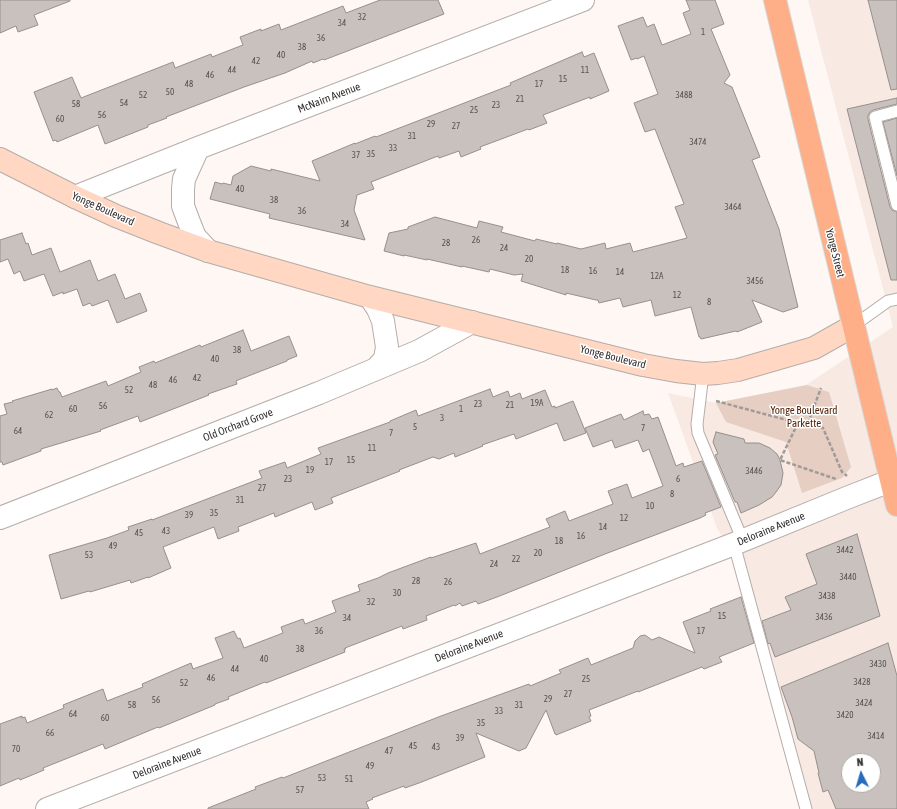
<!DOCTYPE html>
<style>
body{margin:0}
#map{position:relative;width:897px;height:809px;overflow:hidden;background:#fef7f3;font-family:"Asap Condensed",sans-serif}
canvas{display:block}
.north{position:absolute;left:841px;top:753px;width:40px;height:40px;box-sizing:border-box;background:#fff;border:1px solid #adabab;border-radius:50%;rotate:355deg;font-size:11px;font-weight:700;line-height:16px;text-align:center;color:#312e2d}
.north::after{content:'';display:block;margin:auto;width:14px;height:18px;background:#266bbc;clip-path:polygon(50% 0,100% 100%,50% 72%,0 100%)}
</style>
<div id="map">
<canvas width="897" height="809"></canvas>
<div class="north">N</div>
</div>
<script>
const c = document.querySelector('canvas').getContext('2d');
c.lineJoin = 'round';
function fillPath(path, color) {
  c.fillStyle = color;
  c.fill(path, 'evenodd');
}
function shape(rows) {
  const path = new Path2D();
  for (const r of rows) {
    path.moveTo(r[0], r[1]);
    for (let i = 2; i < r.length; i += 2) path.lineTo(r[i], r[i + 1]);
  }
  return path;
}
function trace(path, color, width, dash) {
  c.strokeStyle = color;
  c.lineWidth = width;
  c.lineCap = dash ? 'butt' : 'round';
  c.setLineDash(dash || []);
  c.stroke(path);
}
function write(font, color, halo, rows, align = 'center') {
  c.font = font + ' "Asap Condensed",sans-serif';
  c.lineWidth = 3;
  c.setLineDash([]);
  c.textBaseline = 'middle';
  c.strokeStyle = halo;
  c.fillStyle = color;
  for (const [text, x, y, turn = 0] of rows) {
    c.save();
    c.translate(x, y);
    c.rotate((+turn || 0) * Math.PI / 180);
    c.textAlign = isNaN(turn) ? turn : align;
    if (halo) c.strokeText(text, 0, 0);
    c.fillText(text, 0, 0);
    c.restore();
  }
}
fillPath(shape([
 [808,0,897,0,897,809,803,809,737,562,717,528,668,393,716,403,806,385,893,327],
 [849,761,873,761,873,785,849,785]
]), '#f8e9e2');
fillPath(shape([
 [807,385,829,392,851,467,842,478,802,493,786,442,726,422,716,403]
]), '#e6cec3');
const building = shape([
 [0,0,70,0,70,1,34,15,38,25,18,32,16,26,0,33,0,0],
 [380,0,438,0,444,14,324,60,323,59,313,63,312,61,285,73,244,87,166,117,167,118,148,125,148,127,105,144,98,125,57,142,56,140,53,141,34,92,72,77,81,98,173,62,175,68,211,54,212,57,243,45,240,37,261,29,261,31,279,24,281,30,343,6,346,13,380,0],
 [686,0,715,0,724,24,711,29,730,75,724,83,732,87,760,157,752,160,779,229,798,307,783,312,752,300,762,322,737,332,736,331,701,339,700,337,699,337,691,307,655,316,651,300,623,307,620,298,599,303,598,300,596,300,566,293,566,295,521,281,523,274,514,275,490,269,489,272,462,266,462,267,427,259,427,260,404,255,404,256,384,251,389,233,408,229,408,227,435,217,477,228,479,221,503,227,501,232,535,241,536,239,557,244,557,243,581,249,605,243,606,249,630,243,633,252,687,238,675,207,684,204,655,129,645,132,634,103,658,94,644,56,637,59,637,58,631,60,618,26,643,17,647,27,654,24,662,45,691,34,683,13,690,10,686,0],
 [868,0,897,0,897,89,891,90,868,0],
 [582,52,584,57,594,53,609,91,590,99,590,97,543,115,547,123,529,130,528,129,480,147,481,149,461,157,459,151,439,158,438,156,371,182,374,189,357,195,354,210,365,240,269,218,270,214,210,199,215,182,222,184,223,183,231,185,233,176,251,166,271,171,271,169,320,181,312,161,355,143,355,144,375,136,376,137,511,85,510,83,582,52],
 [897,98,897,104,873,110,870,112,868,116,868,119,890,207,892,210,897,212,897,280,891,280,847,109,897,98],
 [897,118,897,176,883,122,897,118],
 [22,233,26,244,28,243,32,255,51,248,60,272,90,260,98,281,115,274,125,299,140,293,147,311,117,323,108,300,92,306,90,303,83,306,77,289,63,294,63,292,53,296,44,274,24,281,20,271,14,274,8,259,0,262,0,240,22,233],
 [243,330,251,351,289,336,297,356,287,360,287,361,238,380,236,381,237,384,208,394,209,395,140,422,138,416,100,430,101,431,41,449,41,451,3,465,2,462,0,462,0,416,7,414,4,404,13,402,12,401,52,389,52,390,57,388,59,392,60,392,62,397,106,381,108,386,141,372,139,367,154,361,155,363,200,345,201,347,243,330],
 [490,389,493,397,508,391,510,397,520,393,522,399,545,390,552,407,555,406,555,408,573,401,586,433,564,441,557,423,516,439,514,434,482,445,483,446,455,457,454,453,439,459,433,457,399,470,400,471,331,498,333,503,315,510,312,502,275,517,274,513,238,527,239,531,218,539,214,527,163,547,171,568,148,578,148,577,131,583,130,580,90,592,89,591,61,599,49,555,107,538,129,530,128,527,152,519,152,520,262,478,259,471,285,462,287,468,321,454,318,448,390,422,390,421,416,410,418,416,490,389],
 [643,411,644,415,649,414,652,419,658,417,676,466,683,463,684,467,702,461,721,507,705,513,706,515,700,518,605,554,497,597,478,604,476,601,462,606,460,603,455,606,454,605,426,616,427,620,403,629,402,626,345,648,346,649,344,649,345,652,266,683,265,682,228,697,229,699,215,704,215,705,159,728,158,727,105,749,103,744,43,768,44,770,20,780,19,778,0,786,0,724,22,716,22,718,25,717,27,723,64,708,63,705,103,689,107,701,143,687,142,684,191,663,193,669,223,658,215,638,234,631,238,639,240,638,244,648,283,633,281,627,303,619,305,624,336,612,332,601,360,591,358,585,378,578,388,573,431,557,431,558,476,543,480,554,550,527,546,519,565,511,569,521,613,504,608,491,627,484,632,498,663,486,649,449,643,452,638,440,615,448,612,440,593,447,585,428,621,414,624,420,643,411],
 [716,432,744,439,745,443,759,443,770,448,777,454,780,460,783,473,781,485,776,492,772,497,759,505,741,513,737,502,735,502,715,455,718,454,713,442,716,432],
 [857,534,880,616,775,657,770,643,768,644,762,621,791,610,785,597,817,584,806,554,857,534],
 [741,597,754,643,719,657,722,662,704,669,702,667,638,692,638,691,589,710,591,716,589,717,591,721,556,735,556,734,555,734,546,710,526,748,519,751,476,733,485,757,419,783,405,788,404,786,372,798,373,799,366,802,369,809,208,809,208,808,256,789,255,787,282,777,283,778,441,716,529,684,530,686,561,673,559,670,588,658,591,665,633,648,635,641,640,636,645,635,652,640,659,637,695,653,683,622,711,611,710,609,741,597],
 [888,643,897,676,897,809,836,809,828,790,823,792,818,773,819,773,814,751,798,739,792,717,781,687,888,643],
 [849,761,873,761,873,785,849,785,849,761]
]);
fillPath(building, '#c8c1be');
trace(building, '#96908d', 1);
const lane = shape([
 [897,111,875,117,897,205],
 [853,326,888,301,897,299],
 [703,374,697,424,698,433,743,541],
 [734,544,806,809]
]);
const street = shape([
 [198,148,184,179,183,189,183,206,189,222,195,237,208,251],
 [75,197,198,148,583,0],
 [370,297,378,309,383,321,387,347,385,359,376,369],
 [0,518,319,393,419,351,472,322],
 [47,809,734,544,849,497,890,481]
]);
const secondary = shape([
 [0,159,75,197,116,216,159,233,208,251,370,297,587,351,643,365,676,371,703,374,718,373,738,370,814,348,853,326]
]);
const primary = shape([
 [775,0,897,505]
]);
trace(lane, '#b4adaa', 13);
trace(street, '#b4adaa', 24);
trace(secondary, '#b4adaa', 24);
trace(primary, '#d6d5d5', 24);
trace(shape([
 [716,401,798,423,808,423,823,428,842,472,847,476],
 [798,423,780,460,836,479],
 [808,423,821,388]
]), '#a09b98', 2.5, [4, 2]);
trace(lane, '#fff', 11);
trace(street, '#fff', 22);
trace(secondary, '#ffd7c3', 22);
trace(primary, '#feaf87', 22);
write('9px', '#575351', null, [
 ["32",362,17],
 ["34",342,23],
 ["1",703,32],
 ["36",321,38],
 ["38",302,47],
 ["40",281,55],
 ["42",256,61],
 ["44",232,70],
 ["11",585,70],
 ["46",210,75],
 ["15",563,79],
 ["48",189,84],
 ["17",539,84],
 ["50",170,92],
 ["52",143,95],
 ["3488",684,95],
 ["21",520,99],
 ["54",124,103],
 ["58",76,104],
 ["23",496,105],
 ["25",474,110],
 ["56",102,115],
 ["60",60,119],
 ["29",431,124],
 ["27",456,126],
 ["31",412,136],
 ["3474",698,142],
 ["33",393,148],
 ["35",371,154],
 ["37",356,155],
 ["40",240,189],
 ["38",274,200],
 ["3464",733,207],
 ["36",302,211],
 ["34",345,224],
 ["26",476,240],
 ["28",446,243],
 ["24",504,248],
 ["20",529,259],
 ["18",565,270],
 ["16",593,271],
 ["14",620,272],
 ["12A",657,276],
 ["3456",755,281],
 ["12",677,295],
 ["8",709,302],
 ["38",237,350],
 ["40",215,359],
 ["42",197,378],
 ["46",173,380],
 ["48",153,385],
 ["52",129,390],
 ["19A",537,403],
 ["23",478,404],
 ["21",510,405],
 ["56",103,406],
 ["60",73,409],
 ["1",461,409],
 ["62",49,415],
 ["3",442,418],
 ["5",415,427],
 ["7",643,428],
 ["64",18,431],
 ["7",391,433],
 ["11",372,448],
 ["15",351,460],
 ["17",329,462],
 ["19",310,470],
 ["3446",754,471],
 ["23",288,479],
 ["6",678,479],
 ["27",262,488],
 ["8",672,494],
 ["31",240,500],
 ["10",650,506],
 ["35",214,513],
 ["39",189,515],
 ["12",624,518],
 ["14",603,527],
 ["43",166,531],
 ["45",139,533],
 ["16",581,536],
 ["18",559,541],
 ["49",113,546],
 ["3442",845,550],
 ["20",538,553],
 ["53",89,555],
 ["22",516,559],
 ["24",494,564],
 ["3440",848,577],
 ["28",416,581],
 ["26",448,582],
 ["30",397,593],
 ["3438",827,596],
 ["32",371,602],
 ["15",722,616],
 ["3436",824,617],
 ["34",347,618],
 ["36",319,631],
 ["17",701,631],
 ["38",300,649],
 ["40",264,659],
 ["3430",878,664],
 ["44",235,669],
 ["46",211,678],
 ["25",586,679],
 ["3428",862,682],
 ["52",184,683],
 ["27",568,694],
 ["29",548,699],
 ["56",156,700],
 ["3424",864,703],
 ["58",132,705],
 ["31",519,705],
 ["33",499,711],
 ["64",73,714],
 ["3420",845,715],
 ["60",105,718],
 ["35",481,723],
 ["66",50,733],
 ["3414",876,736],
 ["39",460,738],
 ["45",413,746],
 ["43",436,747],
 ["70",16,749],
 ["47",389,751],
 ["49",370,766],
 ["53",322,778],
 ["51",349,779],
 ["57",300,790]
]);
write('11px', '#312e2d', '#fff', [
 ["McNairn Avenue",329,98,-21],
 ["Yonge Boulevard",103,209,24],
 ["Yonge Street",835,253,76],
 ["Yonge Boulevard",613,357,14],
 ["Old Orchard Grove",238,425,-21],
 ["Deloraine Avenue",771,529,-22],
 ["Deloraine Avenue",469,646,-21],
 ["Deloraine Avenue",167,763,-21]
]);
write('11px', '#501f04', '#fff', [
 ["Yonge Boulevard",804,411],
 ["Parkette",804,424]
]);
</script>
